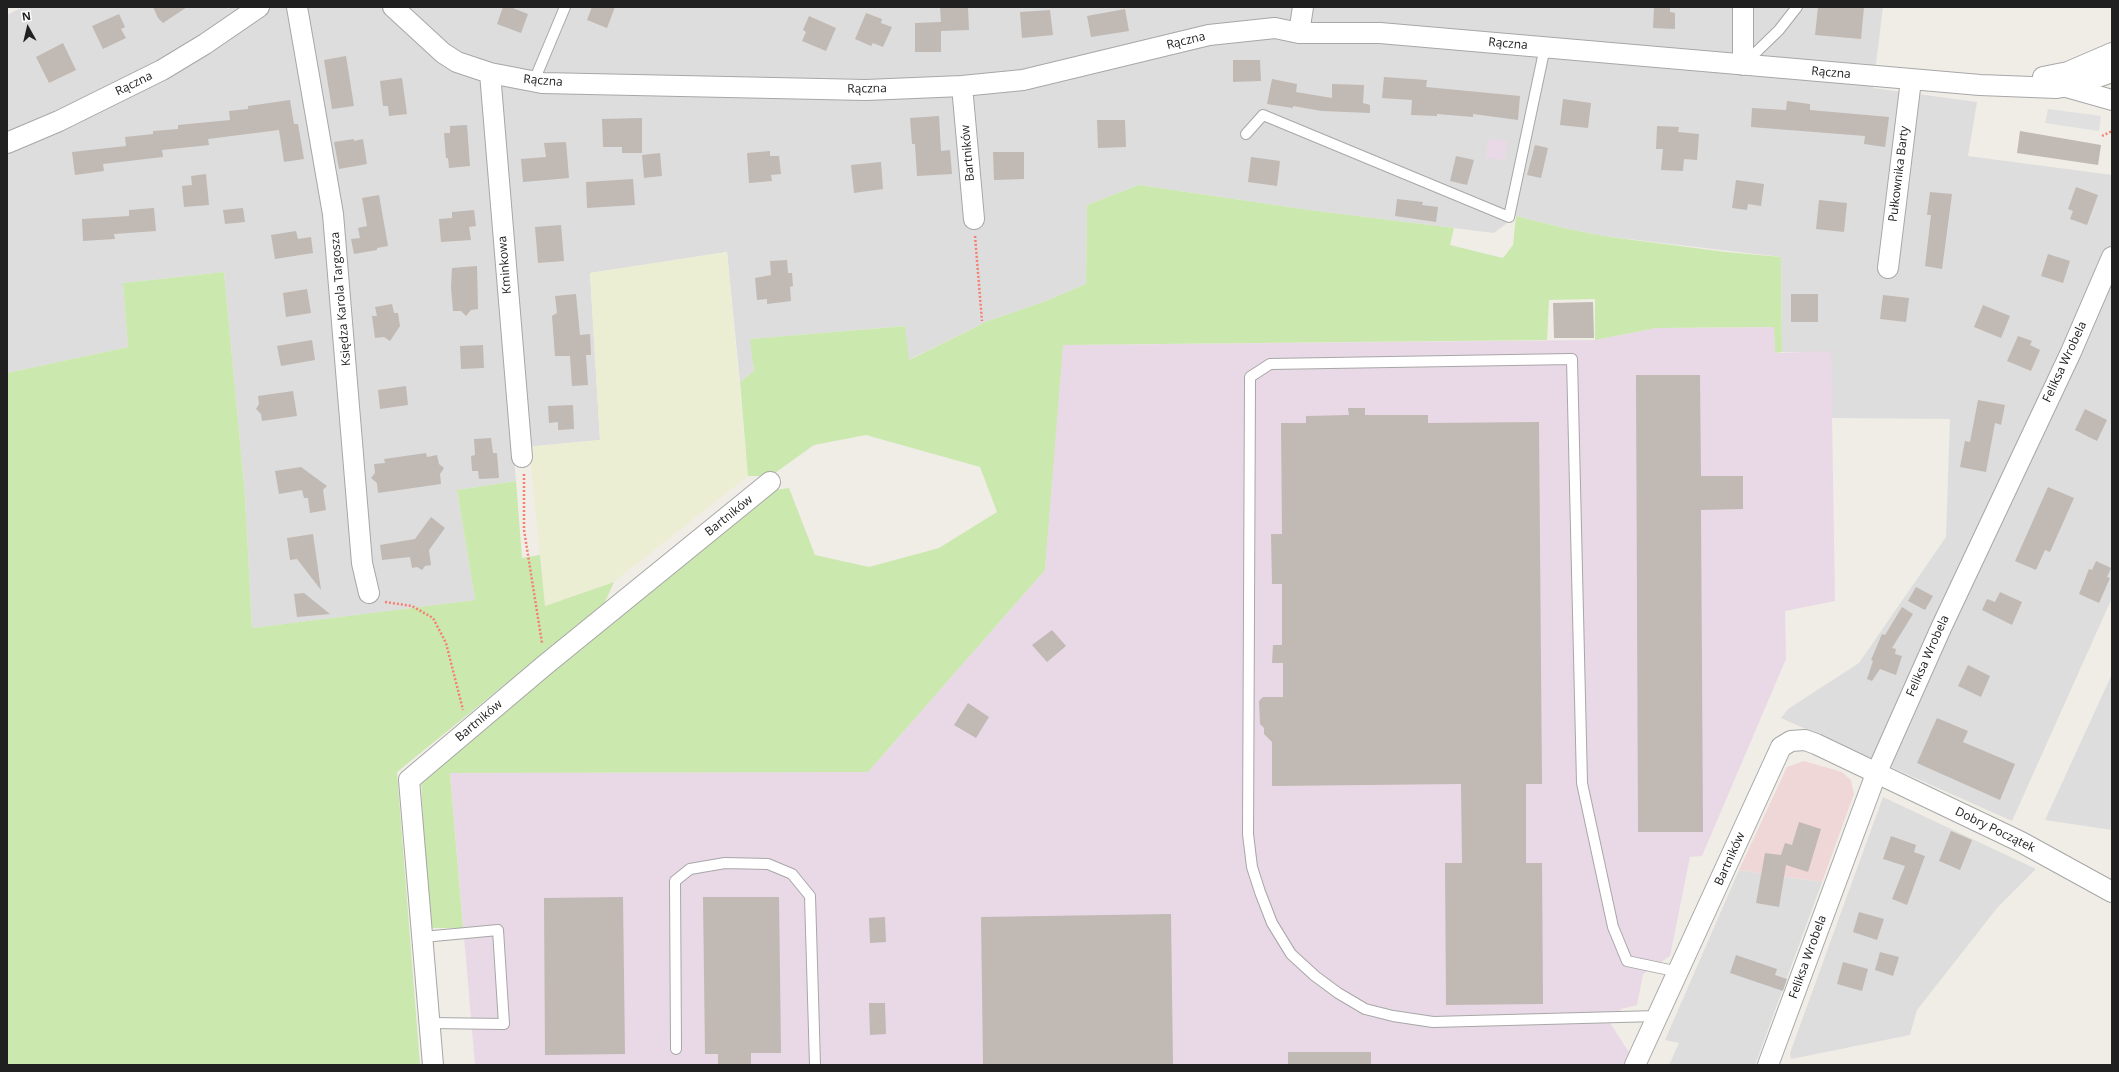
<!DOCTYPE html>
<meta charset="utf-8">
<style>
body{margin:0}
#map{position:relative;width:2119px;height:1072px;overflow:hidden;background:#f0ede7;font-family:"Open Sans",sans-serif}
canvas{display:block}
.frame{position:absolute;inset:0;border:8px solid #202020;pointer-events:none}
.north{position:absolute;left:8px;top:8px;width:40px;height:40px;-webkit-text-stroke:3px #fff;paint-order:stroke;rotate:352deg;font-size:11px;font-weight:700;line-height:16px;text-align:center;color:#202020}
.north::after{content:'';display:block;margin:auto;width:14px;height:18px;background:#202020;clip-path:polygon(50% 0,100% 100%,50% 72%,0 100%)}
</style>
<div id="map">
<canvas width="2119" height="1072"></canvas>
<div class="frame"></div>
<div class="north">N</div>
</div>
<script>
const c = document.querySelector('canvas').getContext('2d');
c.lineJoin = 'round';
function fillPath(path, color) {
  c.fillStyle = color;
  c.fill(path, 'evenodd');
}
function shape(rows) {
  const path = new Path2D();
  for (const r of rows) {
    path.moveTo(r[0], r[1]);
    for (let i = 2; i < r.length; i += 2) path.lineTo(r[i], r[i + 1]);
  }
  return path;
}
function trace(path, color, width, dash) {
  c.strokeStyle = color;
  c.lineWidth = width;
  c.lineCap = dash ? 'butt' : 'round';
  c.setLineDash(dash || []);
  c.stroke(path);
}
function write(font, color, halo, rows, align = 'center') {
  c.font = font + ' "Open Sans",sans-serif';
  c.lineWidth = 3;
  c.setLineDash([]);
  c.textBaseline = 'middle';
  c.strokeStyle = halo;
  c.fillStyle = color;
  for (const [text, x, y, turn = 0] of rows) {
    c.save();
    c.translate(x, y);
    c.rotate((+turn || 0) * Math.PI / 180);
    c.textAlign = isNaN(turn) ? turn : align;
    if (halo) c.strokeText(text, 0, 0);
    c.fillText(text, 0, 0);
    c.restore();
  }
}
fillPath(shape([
 [23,7,226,7,228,9,231,7,1883,7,1873,88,1977,102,1968,156,2112,175,2112,598,2012,821,1781,718,1788,709,1859,663,1946,537,1950,419,1831,418,1831,352,1782,352,1781,257,1603,236,1564,228,1516,216,1494,233,1309,210,1139,185,1087,205,1086,284,1046,301,988,321,908,360,904,326,751,339,754,371,740,382,727,252,590,273,600,440,513,448,516,481,457,490,475,600,252,628,245,496,224,272,123,283,128,347,7,373,7,15],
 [2112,674,2112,830,2045,820],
 [1883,797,2036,869,1997,908,1917,1010,1910,1035,1791,1059,1790,1053],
 [1739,870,1822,882,1755,1065,1669,1065,1679,1043,1665,1040]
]), '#dedddd');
fillPath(shape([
 [1804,761,1842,772,1851,780,1854,794,1822,882,1739,870,1787,767]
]), '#f0d7d7');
fillPath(shape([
 [1488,139,1507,141,1505,160,1486,158],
 [1774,327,1775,353,1831,351,1835,601,1785,611,1786,659,1702,856,1690,857,1670,956,1643,974,1637,1005,1621,1009,1610,1023,1629,1052,1623,1065,475,1065,450,773,868,772,1045,570,1062,345,1595,340,1656,328]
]), '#e9d9e6');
fillPath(shape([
 [727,252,748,476,614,582,545,606,529,447,600,440,590,273]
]), '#eceed3');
fillPath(shape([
 [1139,185,1309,210,1454,228,1450,245,1503,258,1513,245,1516,216,1564,228,1603,236,1726,252,1781,257,1782,352,1775,353,1774,327,1656,328,1595,340,1595,299,1549,300,1547,340,1063,345,1045,570,868,772,450,773,463,928,433,928,427,914,421,778,433,775,432,767,768,491,789,488,815,555,869,567,939,548,997,512,980,467,866,435,814,445,768,478,763,476,748,476,740,382,754,371,750,339,905,326,909,360,988,321,1046,301,1086,284,1087,205],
 [224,272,245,496,252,628,475,600,457,490,516,481,522,558,540,555,545,606,614,582,604,604,397,772,420,1065,7,1065,7,373,128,347,123,283]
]), '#cbe8af');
fillPath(shape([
 [2048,109,2101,116,2099,131,2045,123]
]), '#e0e0e0');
fillPath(shape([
 [153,7,187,7,163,23,158,18],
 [503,7,510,7,528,14,521,33,497,24],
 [592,7,615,7,607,28,587,20],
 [940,7,968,7,969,30,941,31,941,24,941,52,915,52,915,23,941,22],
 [1654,7,1670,7,1670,12,1675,13,1675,29,1653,28],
 [1818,7,1864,7,1861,39,1815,35],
 [1125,9,1129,31,1091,37,1087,16],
 [1050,10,1053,35,1022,38,1020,12],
 [866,13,882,19,881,23,892,27,883,47,873,43,871,46,855,39],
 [119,14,125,27,121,29,126,38,103,49,92,26],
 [809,16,836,28,826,51,802,41,806,32,803,30],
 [63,43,76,70,49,83,36,57],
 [346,56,354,106,332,109,324,60],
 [1233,60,1260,60,1261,81,1233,82],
 [1384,77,1427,80,1426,87,1520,96,1518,120,1473,114,1473,117,1437,114,1437,116,1411,115,1412,100,1382,98],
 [402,78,407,114,389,116,388,106,383,106,380,81],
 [1272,79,1297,84,1296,92,1332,98,1332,84,1364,85,1363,103,1370,105,1370,113,1322,111,1293,106,1293,108,1267,104],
 [1563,99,1591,103,1588,128,1560,125],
 [290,100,294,124,298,124,304,159,284,162,279,130,208,139,209,145,162,150,163,157,103,164,104,171,75,175,72,152,126,146,125,137,153,134,153,131,178,129,178,125,230,120,229,111,248,109,248,106],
 [1787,101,1810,104,1810,110,1889,117,1885,147,1864,144,1865,136,1751,127,1752,108,1786,110],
 [939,116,941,151,950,150,952,174,917,176,915,144,912,144,910,118],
 [642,118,642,153,622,153,622,147,603,147,602,119],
 [1097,120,1125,120,1126,147,1098,148],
 [467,125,470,166,449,168,448,158,446,158,444,133,450,133,450,126],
 [1657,126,1679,127,1678,132,1699,134,1697,160,1684,159,1683,171,1661,170,1663,149,1656,149],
 [2020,131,2101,145,2098,165,2017,153],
 [354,139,354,141,363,139,367,164,339,169,334,142],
 [566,142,569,178,523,182,521,159,546,157,544,143],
 [1535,145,1548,148,1541,178,1527,175],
 [770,151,770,156,779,156,781,174,771,175,772,181,749,183,747,153],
 [993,152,1024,152,1024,179,994,180],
 [660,153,662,176,644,178,642,155],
 [1456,156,1474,160,1467,185,1450,181],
 [1251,157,1280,161,1277,186,1248,182],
 [881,162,883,189,854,193,851,165],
 [206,174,209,205,184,207,182,186,192,185,191,176],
 [633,179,635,205,587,208,586,182],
 [1736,180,1764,184,1761,206,1748,204,1747,210,1732,208],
 [2076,187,2098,195,2087,225,2070,219,2073,211,2068,209],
 [1930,192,1952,194,1942,269,1925,266,1931,215,1927,215],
 [379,195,388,246,377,248,377,250,354,254,351,239,360,238,358,228,367,226,362,198],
 [1397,199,1423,202,1422,205,1438,207,1436,222,1395,216],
 [1819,200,1847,203,1844,232,1816,229],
 [154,208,156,231,114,234,115,239,83,241,82,219,129,216,129,210],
 [243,208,245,222,225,224,223,210],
 [474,210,476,226,469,227,471,240,441,242,439,219,452,218,452,212],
 [561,225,564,261,538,263,535,227],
 [296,231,298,239,311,237,313,253,275,259,271,235],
 [2048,254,2070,261,2063,283,2041,276],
 [787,260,788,273,792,273,793,286,790,287,791,301,767,304,767,299,757,300,755,278,771,275,770,261],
 [477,266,478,309,471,310,466,316,461,311,453,311,451,287,452,268],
 [307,289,311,313,286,317,283,293],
 [576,294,580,335,590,334,591,355,586,355,588,385,572,386,570,356,555,356,552,316,557,313,555,296],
 [1791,294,1818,294,1818,322,1791,322],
 [1883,295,1909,298,1906,322,1880,319],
 [1593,302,1594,338,1554,338,1553,303],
 [392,304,394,313,398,313,400,326,390,341,384,337,375,338,372,316,377,316,375,307],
 [1983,305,2010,316,2001,338,1974,327],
 [2018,336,2032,341,2030,345,2040,350,2031,371,2007,361],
 [312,340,315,360,281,366,277,346],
 [483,345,484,368,461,369,460,346],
 [1636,375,1700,375,1701,476,1743,476,1743,509,1701,510,1703,832,1638,832],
 [406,386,408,405,380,409,378,390],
 [293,391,297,416,262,421,261,414,256,409,259,404,258,396],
 [1978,400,2005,405,2001,425,1995,423,1986,472,1960,467,1965,441,1970,442],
 [573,405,574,429,558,430,558,422,549,423,548,406],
 [1348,408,1365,408,1365,415,1428,415,1428,423,1539,422,1542,784,1526,784,1526,863,1542,863,1543,1004,1446,1005,1445,863,1462,863,1461,784,1272,786,1272,742,1264,734,1264,728,1260,724,1259,701,1263,697,1283,697,1283,663,1272,663,1273,645,1282,645,1282,584,1272,584,1271,534,1282,534,1281,423,1306,423,1306,416,1349,415],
 [2085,409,2107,420,2097,441,2075,430],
 [491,438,493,453,497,453,499,478,479,479,478,471,472,471,471,456,475,455,474,439],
 [426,453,427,457,437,455,439,464,444,468,440,474,441,484,378,493,377,483,371,478,375,473,374,464,385,463,384,459],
 [301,467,327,486,323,490,326,510,310,513,308,498,304,498,302,490,279,494,275,471],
 [2048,487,2074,498,2050,552,2045,550,2036,570,2015,561],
 [431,517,445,528,429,550,431,565,425,566,422,570,417,567,412,568,410,557,382,560,380,545,415,539],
 [313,534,321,590,297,559,290,560,287,538],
 [2096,561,2111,568,2107,577,2110,578,2099,603,2079,594,2089,569,2092,570],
 [1916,587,1933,596,1925,610,1908,601],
 [2000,592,2022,602,2012,625,1982,610,1987,599,1995,602],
 [304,593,330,614,297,617,294,594],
 [1902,607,1913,614,1892,648,1896,649,1895,654,1902,656,1896,675,1880,669,1872,681,1867,679,1873,661,1871,660,1882,634,1885,635],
 [1052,630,1066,646,1047,662,1032,645],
 [1968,665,1990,676,1981,697,1958,686],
 [968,703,989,717,976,738,954,725],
 [1937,718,1968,731,1963,742,2015,764,2000,800,1917,763],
 [1799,822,1821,829,1808,872,1786,865,1779,907,1756,903,1765,853,1781,855,1785,843,1792,845],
 [1951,831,1972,840,1960,870,1939,861],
 [1891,836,1916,845,1914,852,1925,856,1907,905,1892,899,1905,866,1883,859],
 [623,897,625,1054,545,1055,544,898],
 [703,897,779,897,781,1053,751,1053,751,1065,718,1065,718,1054,705,1054],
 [1859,912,1884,919,1877,940,1853,932],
 [1171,914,1173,1065,983,1065,981,917],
 [885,917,886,942,870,943,869,918],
 [1880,952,1899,957,1893,976,1875,970],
 [1736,955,1777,969,1775,975,1787,979,1783,991,1730,973],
 [1843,962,1868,969,1862,991,1837,984],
 [869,1003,885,1003,886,1034,870,1035],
 [1288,1052,1371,1052,1371,1065,1288,1065]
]), '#c1b9b3');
const service = shape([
 [1744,64,1779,30,1797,7],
 [534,81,565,7],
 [1246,134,1263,115,1509,217,1545,47],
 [423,937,498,930,504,1024,430,1023],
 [1657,1016,1433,1022,1393,1016,1365,1009,1338,993,1315,976,1291,954,1272,923,1260,892,1252,867,1248,834,1250,377,1270,364,1572,359,1582,783,1613,927,1627,961,1679,972],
 [676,1049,675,881,690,869,725,863,768,864,792,874,810,896,815,1065]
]);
const minor = shape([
 [297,7,333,214,362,563,369,593],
 [393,7,443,53,457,62,490,73,542,83,866,90,962,86,1023,80,1209,35,1275,28,1299,33,1380,33,1980,85,2057,88,2074,85,2112,72],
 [1743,7,1743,65],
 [1299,33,1303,7],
 [490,73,522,457],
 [2043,77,2068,72,2112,53],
 [962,86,974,219],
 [2066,87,2112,100],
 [7,143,59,121,162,70,205,44,259,7],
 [1888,268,1911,80],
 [433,1065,409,780,545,665,770,482],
 [1635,1065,1781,747,1791,741,1805,740,1816,744,2021,842,2112,892],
 [1768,1065,1876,774,1941,628,2071,352,2112,257]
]);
trace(service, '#a7a7a7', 12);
trace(minor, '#a7a7a7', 22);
trace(shape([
 [2102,136,2112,131],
 [975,236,982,321],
 [524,474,524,530,542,643],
 [385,602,412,606,433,618,446,643,463,710]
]), '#f67f72', 2.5, [2, 2]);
trace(service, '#fff', 10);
trace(minor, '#fff', 20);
write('12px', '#202020', '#fff', [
 ["Rączna",1186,41,-14],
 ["Rączna",1508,44,5],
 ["Rączna",1831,73,5],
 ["Rączna",543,81,5],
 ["Rączna",134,84,-26],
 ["Rączna",867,89,-1],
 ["Bartników",968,153,-95],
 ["Pułkownika Barty",1899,174,-83],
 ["Kminkowa",505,265,-95],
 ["Księdza Karola Targosza",341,299,-95],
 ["Feliksa Wrobela",2065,362,-65],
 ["Bartników",729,516,-39],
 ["Feliksa Wrobela",1928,656,-66],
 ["Bartników",479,721,-40],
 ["Dobry Początek",1995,830,26],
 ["Bartników",1730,859,-66],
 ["Feliksa Wrobela",1808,957,-70]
]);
</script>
